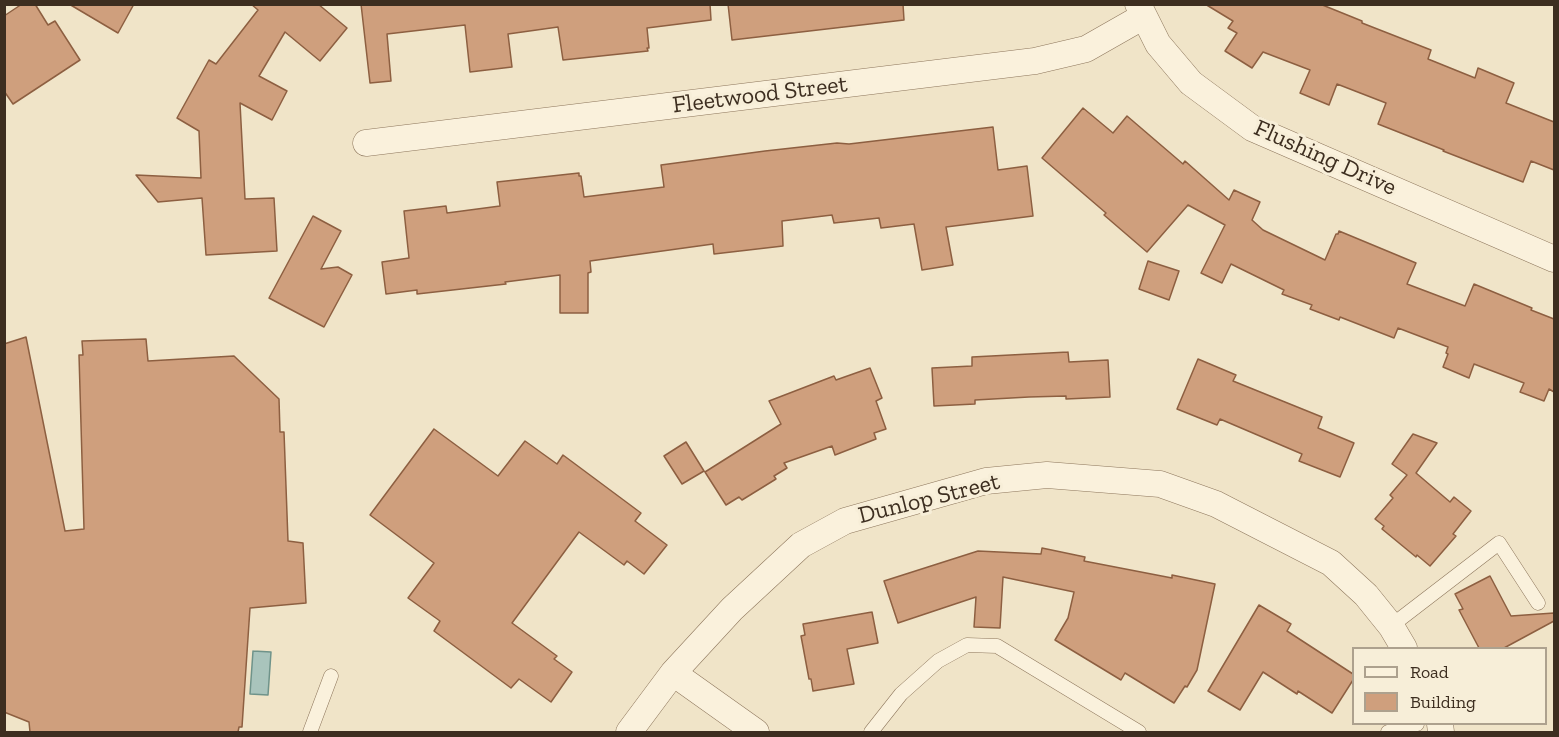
<!DOCTYPE html>
<style>
body{margin:0}
#map{position:relative;width:1559px;height:737px;overflow:hidden;background:#f0e4c8;font-family:"Zilla Slab",serif}
canvas{display:block}
.frame{position:absolute;inset:0;border:6px solid #3d2e20;pointer-events:none}
.legend{position:absolute;left:1352px;top:647px;width:195px;height:78px;box-sizing:border-box;background:#f7eed8;border:2px solid #ada18e;margin:0;padding:8px 10px;list-style:none;font-size:18px;color:#3d2e20}
.legend li{display:flex;align-items:center;gap:12px;height:30px}
.legend b{width:30px;border:2px solid #ada18e}
</style>
<div id="map">
<canvas width="1559" height="737"></canvas>
<div class="frame"></div>
<ul class="legend">
<li><b style="height:8px;background:#faf1dc"></b>Road</li>
<li><b style="height:16px;background:#cf9f7d"></b>Building</li>
</ul>
</div>
<script>
const c = document.querySelector('canvas').getContext('2d');
c.lineJoin = 'round';
function fillPath(path, color) {
  c.fillStyle = color;
  c.fill(path, 'evenodd');
}
function shape(rows) {
  const path = new Path2D();
  for (const r of rows) {
    path.moveTo(r[0], r[1]);
    for (let i = 2; i < r.length; i += 2) path.lineTo(r[i], r[i + 1]);
  }
  return path;
}
function trace(path, color, width, dash) {
  c.strokeStyle = color;
  c.lineWidth = width;
  c.lineCap = dash ? 'butt' : 'round';
  c.setLineDash(dash || []);
  c.stroke(path);
}
function write(font, color, halo, rows, align = 'center') {
  c.font = font + ' "Zilla Slab",serif';
  c.lineWidth = 6;
  c.setLineDash([]);
  c.textBaseline = 'middle';
  c.strokeStyle = halo;
  c.fillStyle = color;
  for (const [text, x, y, turn = 0] of rows) {
    c.save();
    c.translate(x, y);
    c.rotate((+turn || 0) * Math.PI / 180);
    c.textAlign = isNaN(turn) ? turn : align;
    if (halo) c.strokeText(text, 0, 0);
    c.fillText(text, 0, 0);
    c.restore();
  }
}
const water = shape([
 [253,651,271,652,268,695,250,694,253,651]
]);
fillPath(water, '#a9c4bc');
trace(water, '#6f938a', 1.5);
const building = shape([
 [22,4,35,4,48,25,55,21,80,60,13,104,4,91,4,16,22,4],
 [69,4,134,4,118,33,69,4],
 [251,4,318,4,347,28,320,61,285,32,259,76,287,91,272,120,240,103,245,199,274,198,277,251,206,255,202,198,158,202,136,175,201,178,199,131,177,118,209,60,216,64,258,10,251,4],
 [361,4,710,4,711,20,647,28,649,48,647,48,648,51,563,60,558,27,508,34,512,67,470,72,465,25,387,34,391,81,370,83,361,4],
 [728,4,903,4,904,20,732,40,728,4],
 [1205,4,1320,4,1362,21,1362,23,1431,50,1428,59,1475,78,1478,68,1514,83,1506,103,1554,122,1554,170,1531,161,1523,182,1443,151,1444,150,1378,124,1386,103,1337,84,1329,105,1300,93,1310,70,1263,52,1252,68,1225,51,1237,33,1228,28,1233,21,1205,4],
 [1083,108,1113,133,1127,116,1183,164,1185,161,1229,200,1234,190,1260,202,1252,220,1263,230,1325,260,1336,234,1338,234,1339,231,1416,263,1407,284,1465,306,1474,284,1532,308,1531,310,1554,319,1554,392,1549,389,1544,401,1520,392,1524,383,1474,364,1469,378,1443,367,1448,354,1446,353,1448,347,1398,328,1394,338,1340,317,1339,320,1310,309,1312,305,1282,294,1284,290,1231,264,1222,283,1201,273,1225,225,1188,205,1147,252,1104,215,1106,213,1042,158,1083,108],
 [993,127,998,170,1027,166,1033,216,946,227,953,265,922,270,914,224,881,228,879,218,834,223,832,215,782,221,783,246,714,254,713,244,590,261,591,272,588,273,588,313,560,313,560,275,505,282,506,284,417,294,417,290,386,294,382,262,409,258,404,211,446,206,447,213,500,206,497,182,579,173,579,176,581,176,584,197,664,187,661,165,765,151,837,143,849,144,993,127],
 [313,216,341,231,321,269,338,267,352,275,324,327,269,298,313,216],
 [1148,261,1179,271,1169,300,1139,289,1148,261],
 [26,337,65,531,84,529,79,355,83,355,82,341,146,339,148,361,234,356,279,399,280,432,284,432,288,541,303,543,306,603,250,608,242,727,239,727,238,732,30,732,29,722,4,712,4,344,26,337],
 [1068,352,1069,362,1108,360,1110,397,1066,399,1066,396,1029,397,975,400,975,404,934,406,932,368,972,366,972,357,1068,352],
 [1198,359,1236,375,1233,381,1322,417,1318,428,1354,443,1340,477,1299,461,1302,454,1220,419,1217,425,1177,409,1198,359],
 [870,368,882,398,876,401,886,429,874,433,876,439,835,455,832,446,784,463,787,468,774,476,776,479,742,500,739,497,726,505,705,472,781,424,769,401,834,376,836,380,870,368],
 [434,429,498,476,525,441,557,464,563,455,641,513,635,521,667,545,644,574,627,561,624,565,579,532,512,623,557,656,554,659,572,672,551,702,519,679,511,688,434,631,440,621,408,598,434,563,370,515,434,429],
 [1413,434,1437,443,1416,473,1450,502,1454,497,1471,511,1453,534,1456,536,1430,566,1417,555,1416,557,1382,529,1384,526,1375,519,1393,498,1390,495,1407,475,1392,464,1413,434],
 [686,442,704,471,682,484,664,456,686,442],
 [1042,548,1085,557,1084,561,1172,578,1172,575,1215,584,1197,670,1187,687,1185,686,1174,703,1125,673,1121,680,1055,640,1068,618,1074,592,1003,577,1000,628,974,627,976,597,898,623,884,581,978,551,1041,554,1042,548],
 [1490,576,1511,616,1554,613,1554,621,1504,648,1479,648,1459,610,1463,609,1455,594,1490,576],
 [1259,605,1291,624,1287,631,1353,674,1353,680,1332,713,1298,691,1297,694,1263,672,1240,710,1208,691,1259,605],
 [872,612,878,643,847,649,854,684,813,691,811,679,809,679,801,636,805,635,803,624,872,612]
]);
fillPath(building, '#cf9f7d');
trace(building, '#8d5f41', 1.5);
const lane = shape([
 [1391,626,1499,543,1538,603],
 [310,732,331,676],
 [871,732,901,694,938,661,967,645,997,646,1139,732],
 [1388,732,1417,724]
]);
const street = shape([
 [1138,4,1158,44,1191,83,1252,128,1554,259],
 [366,143,1035,61,1086,49,1144,16],
 [673,673,756,732],
 [1440,724,1441,732],
 [629,732,673,673,732,609,801,545,845,521,986,481,1047,475,1160,484,1216,504,1331,563,1366,595,1391,626,1404,648]
]);
trace(lane, '#8d765c', 15);
trace(street, '#8d765c', 27);
trace(lane, '#faf1dc', 14);
trace(street, '#faf1dc', 26);
write('24px', '#3d2e20', '#f7eed8', [
 ["Fleetwood Street",760,95,-7],
 ["Flushing Drive",1325,158,24],
 ["Dunlop Street",929,499,-14]
]);
</script>
